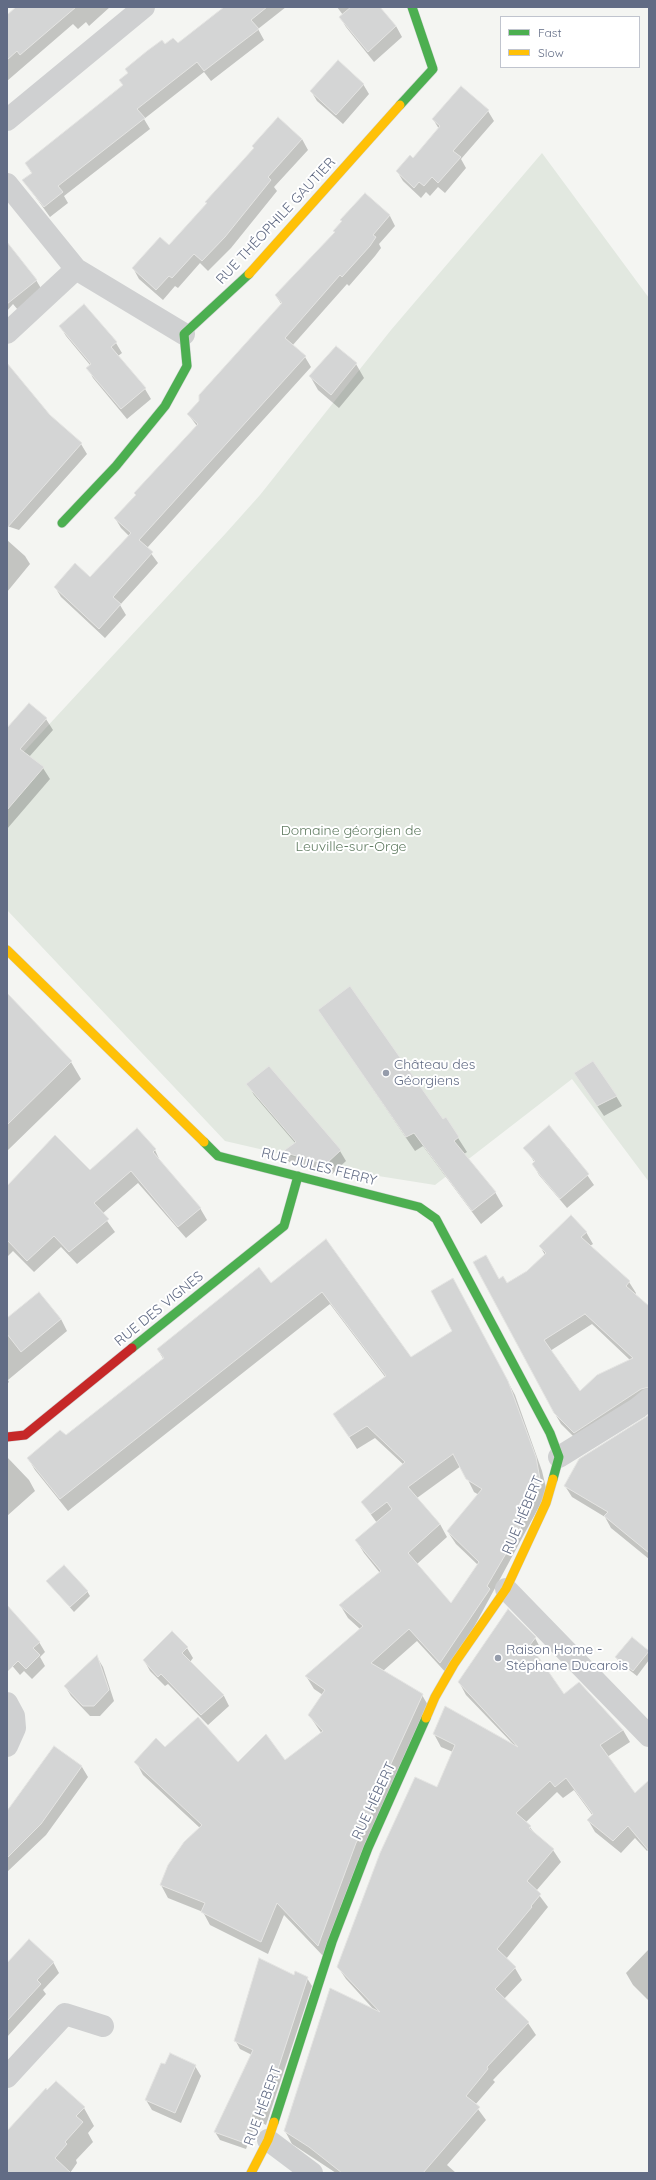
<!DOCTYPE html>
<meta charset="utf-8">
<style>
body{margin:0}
#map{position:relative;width:656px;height:2180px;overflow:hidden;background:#f4f5f2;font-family:Quicksand,sans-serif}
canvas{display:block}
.frame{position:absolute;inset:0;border:8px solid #626c85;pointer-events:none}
.legend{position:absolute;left:500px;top:16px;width:140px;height:52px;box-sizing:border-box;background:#fff;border:1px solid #c0c4ce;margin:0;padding:5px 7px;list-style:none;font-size:12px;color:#626c85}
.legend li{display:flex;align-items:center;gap:8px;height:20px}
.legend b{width:20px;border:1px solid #c0c4ce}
</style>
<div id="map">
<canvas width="656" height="2180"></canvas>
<div class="frame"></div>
<ul class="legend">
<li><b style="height:5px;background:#4caf50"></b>Fast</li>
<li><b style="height:5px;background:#ffc107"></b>Slow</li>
</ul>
</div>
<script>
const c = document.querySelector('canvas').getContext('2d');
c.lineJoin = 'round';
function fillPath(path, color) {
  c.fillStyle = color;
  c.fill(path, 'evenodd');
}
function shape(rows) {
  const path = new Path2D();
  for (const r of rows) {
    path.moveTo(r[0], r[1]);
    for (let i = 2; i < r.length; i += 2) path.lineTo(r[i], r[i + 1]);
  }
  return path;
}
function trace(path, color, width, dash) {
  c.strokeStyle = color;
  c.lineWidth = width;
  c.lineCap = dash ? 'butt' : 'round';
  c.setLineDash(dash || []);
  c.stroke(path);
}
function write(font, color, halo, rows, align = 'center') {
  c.font = font + ' Quicksand,sans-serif';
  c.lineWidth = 4;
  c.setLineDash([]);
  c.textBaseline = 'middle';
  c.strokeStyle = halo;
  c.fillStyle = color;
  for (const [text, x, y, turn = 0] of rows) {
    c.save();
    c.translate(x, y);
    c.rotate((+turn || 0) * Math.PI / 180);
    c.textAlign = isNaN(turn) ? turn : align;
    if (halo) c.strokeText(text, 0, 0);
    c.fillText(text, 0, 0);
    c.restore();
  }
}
fillPath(shape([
 [542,153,649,298,649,1182,572,1079,435,1185,372,1175,225,1141,7,910,7,770,226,533,260,495,391,330]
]), '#e2e8e0');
fillPath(shape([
 [17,7,110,7,89,26,86,22,78,29,73,24,7,81,7,16],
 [226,7,286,7,258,29,264,40,211,81,204,72,144,119,150,129,64,196,68,203,50,217,24,181,32,174,26,163,124,86,165,46,177,44],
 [337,7,379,7,396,26,402,37,374,62,346,27,340,17,343,15],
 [363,84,369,94,343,124,317,101,311,91],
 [488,111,494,121,461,159,466,168,445,193,438,187,430,196,426,192,421,198,403,181,397,171,413,159,439,129,433,119],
 [278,119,302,139,308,150,274,187,277,191,231,248,208,271,200,263,178,288,175,286,163,300,139,279,133,268,169,246,207,204],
 [365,195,390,216,395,226,379,244,381,248,375,256,349,286,347,284,292,346,305,357,311,367,147,548,158,563,120,605,126,615,105,638,61,597,55,587,90,578,129,536,121,528,115,518,197,426,188,414,282,305,276,296,335,233,334,231,342,222,341,220],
 [7,248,36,280,42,290,18,310,13,304,7,311],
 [60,326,116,343,122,353,118,356,145,389,151,399,127,419,93,378,88,368,90,365,66,336],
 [356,364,364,378,339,408,318,390,310,376],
 [7,365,49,416,81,444,87,454,19,530,7,526],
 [7,540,25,556,30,564,7,592],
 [46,719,53,730,29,757,43,768,50,779,7,829,7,730],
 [9,997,71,1062,81,1079,7,1151,7,999],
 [319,1010,443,1121,446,1119,467,1152,464,1154,495,1192,503,1206,481,1224,423,1146,415,1151],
 [269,1068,340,1151,346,1161,332,1174,289,1162,283,1153,296,1144,254,1095,248,1084],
 [575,1073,616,1096,622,1106,604,1116],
 [549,1126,569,1149,594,1185,567,1208,539,1175,533,1164,535,1163,525,1148],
 [137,1129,155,1150,161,1163,200,1208,207,1220,186,1238,138,1183,102,1214,115,1232,77,1264,61,1247,34,1272,13,1251,7,1257,7,1187,90,1171],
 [586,1232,593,1244,590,1246,629,1282,636,1293,635,1295,649,1307,649,1400,581,1444,561,1424,554,1412,499,1280,507,1284,528,1272,545,1255,540,1246],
 [592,1324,630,1360,580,1392,550,1351],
 [325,1241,410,1359,454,1331,460,1292,515,1395,542,1471,547,1492,448,1675,417,1641,383,1671,422,1695,429,1707,325,1958,284,1915,268,1954,210,1925,203,1912,168,1898,161,1885,169,1865,200,1828,143,1775,136,1762,165,1748,238,1763,285,1762,322,1734,309,1715,323,1695,314,1689,306,1676,360,1629,348,1618,340,1605,380,1573,364,1553,356,1540,377,1523,362,1502,404,1465,375,1438,357,1449,335,1415,386,1378,330,1304,68,1511,35,1470,28,1458,66,1437,164,1360,158,1350,271,1284],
 [461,1466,474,1492,479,1495,448,1532,456,1544,478,1565,451,1604,417,1564,447,1537,440,1524,417,1498],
 [61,1319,67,1331,8,1380,9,1382,7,1384,7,1320],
 [649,1416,649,1559,611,1528,605,1517,572,1497,565,1486],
 [7,1457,29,1480,35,1491,7,1516],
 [47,1581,87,1591,90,1596,74,1612],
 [7,1607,39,1642,45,1652,40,1657,45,1666,32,1679,24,1671,20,1675,9,1662,7,1664],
 [172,1632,187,1648,193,1658,190,1662,224,1696,229,1706,208,1725,168,1684,165,1686,150,1671,144,1660],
 [535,1638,542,1651,537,1657,564,1696,623,1730,630,1742,607,1757,635,1795,649,1799,649,1849,647,1851,635,1838,621,1853,595,1832,588,1820,593,1816,574,1790,563,1798,557,1792,526,1822,536,1835,553,1850,561,1862,536,1891,548,1907,506,1959,515,1968,522,1980,504,1999,528,2023,536,2035,493,2080,495,2082,475,2105,486,2120,447,2165,456,2173,336,2173,292,2144,285,2131,375,2011,346,1979,338,1967,437,1789,453,1752,441,1747,434,1734,513,1744,466,1695,459,1682],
 [632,1638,649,1653,649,1660,637,1676,619,1662,616,1657],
 [97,1657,103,1667,114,1701,100,1716,90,1716,71,1696,65,1686],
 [55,1747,82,1767,88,1777,46,1835,7,1872,7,1813],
 [649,1949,649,2001,633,1985,626,1973],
 [53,1962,59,1973,43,1990,46,1994,7,2037,7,1964],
 [295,1976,307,1978,312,1986,266,2125,257,2120,246,2149,220,2140,215,2132,252,2055,240,2049,235,2040],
 [195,2066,201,2076,181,2123,152,2110,146,2100],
 [84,2108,94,2126,88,2133,93,2142,76,2160,77,2163,70,2173,7,2173,7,2132]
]), '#0003');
const building = shape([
 [16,7,76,7,20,55,17,51,7,60,7,15,16,7],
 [224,7,267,7,251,20,259,29,204,71,197,62,137,109,145,118,58,186,63,192,44,207,22,180,32,173,25,163,123,85,119,80,128,73,125,69,147,51,162,40,165,44,173,38,178,43,224,7],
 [351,7,380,7,396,26,368,52,339,17,351,7],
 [338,60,364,84,336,115,310,91,338,60],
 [461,86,489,110,453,151,461,157,438,183,432,177,424,186,419,182,414,188,396,171,410,155,413,158,440,126,432,119,461,86],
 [278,117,302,139,268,177,271,180,225,237,202,261,194,254,172,278,169,276,156,290,132,268,160,237,169,245,207,203,205,202,254,148,252,146,278,117],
 [365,193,390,215,373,235,376,237,370,246,342,277,340,275,285,338,306,356,139,540,153,552,113,597,121,604,99,629,54,587,75,563,90,577,131,533,114,518,136,495,134,493,198,424,187,414,199,401,199,395,282,303,275,295,335,232,333,231,342,221,340,220,365,193],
 [7,242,37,280,7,304,7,242],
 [84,304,117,342,111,347,146,388,121,409,86,368,91,364,59,326,84,304],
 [336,346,357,363,331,395,309,376,336,346],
 [7,363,50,415,82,443,7,528,7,363],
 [29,703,47,718,20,749,44,767,7,810,7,728,29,703],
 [350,986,443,1119,446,1117,459,1137,454,1141,496,1192,472,1211,414,1133,406,1137,318,1010,350,986],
 [7,993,72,1061,7,1125,7,993],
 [593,1061,617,1096,597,1106,574,1073,593,1061],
 [269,1066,341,1150,326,1164,282,1152,296,1142,246,1084,269,1066],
 [549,1125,589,1174,560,1199,540,1175,532,1164,535,1161,523,1148,549,1125],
 [137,1128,156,1149,153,1152,201,1208,178,1227,131,1171,94,1203,109,1219,69,1252,54,1236,27,1261,7,1240,7,1186,55,1135,90,1170,137,1128],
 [571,1215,587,1232,581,1237,630,1281,626,1286,649,1306,649,1387,641,1389,574,1433,554,1413,473,1262,486,1255,499,1279,503,1276,507,1283,527,1271,546,1253,539,1246,571,1215],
 [585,1314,633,1358,597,1375,580,1391,544,1340,585,1314],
 [326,1239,411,1357,452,1331,431,1291,453,1278,508,1381,536,1457,540,1479,536,1494,518,1533,487,1586,490,1589,440,1663,409,1629,371,1663,423,1694,390,1766,392,1767,385,1784,356,1843,318,1946,277,1903,261,1942,201,1912,205,1903,160,1885,168,1865,184,1842,202,1825,134,1762,156,1738,165,1747,198,1717,238,1762,266,1734,285,1760,323,1731,308,1715,325,1690,305,1676,363,1626,339,1605,381,1571,355,1540,392,1509,387,1502,371,1514,361,1502,405,1462,367,1426,349,1437,333,1414,386,1376,322,1292,60,1499,27,1458,60,1430,66,1435,164,1358,157,1349,259,1267,271,1283,326,1239],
 [453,1454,466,1479,482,1489,447,1531,479,1562,451,1603,408,1553,440,1524,408,1487,453,1454],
 [39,1292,61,1319,21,1352,7,1334,7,1318,39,1292],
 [649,1415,649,1553,604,1516,608,1512,564,1486,579,1459,649,1415],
 [64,1565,88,1591,70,1607,46,1581,64,1565],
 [7,1605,40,1642,33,1648,40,1655,26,1669,18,1661,7,1672,7,1605],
 [508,1609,536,1637,530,1645,564,1694,579,1682,623,1730,600,1745,635,1793,649,1780,649,1851,628,1826,613,1841,587,1820,593,1814,566,1778,555,1787,550,1781,516,1813,531,1826,529,1828,554,1849,527,1881,541,1894,531,1906,532,1907,497,1949,516,1967,495,1989,529,2022,487,2067,488,2069,466,2096,480,2107,423,2173,342,2173,309,2147,284,2131,330,1988,380,2012,337,1967,380,1853,415,1777,437,1787,455,1745,433,1734,445,1706,518,1747,458,1682,508,1609],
 [172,1631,188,1647,182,1653,224,1695,201,1715,161,1674,158,1677,143,1660,172,1631],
 [632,1637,649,1651,633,1671,615,1657,632,1637],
 [97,1655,109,1690,94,1706,83,1706,64,1686,97,1655],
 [54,1746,82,1766,41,1824,7,1858,7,1811,54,1746],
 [29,1939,54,1962,37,1980,41,1984,7,2021,7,1963,29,1939],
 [259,1958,294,1975,295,1971,308,1977,262,2118,253,2112,242,2142,214,2132,253,2050,234,2041,259,1958],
 [170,2053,196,2065,175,2113,145,2100,161,2063,165,2064,170,2053],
 [56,2081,85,2107,76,2116,83,2122,65,2142,67,2144,55,2158,71,2173,7,2173,7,2131,46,2088,47,2090,56,2081]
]);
fillPath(building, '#d4d5d5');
trace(building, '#e4e4e2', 1);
const fast = shape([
 [400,105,433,69,412,7],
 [62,523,116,466,165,406,187,366,184,334,249,274],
 [204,1142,218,1156,419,1207,436,1219,550,1433,559,1457,553,1479],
 [132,1348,284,1226,298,1176],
 [274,2122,332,1942,368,1848,426,1718]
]);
const slow = shape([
 [249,274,400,105],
 [7,950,204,1142],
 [426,1718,435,1697,454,1664,506,1589,546,1503,553,1479],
 [251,2173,268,2140,274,2122]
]);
const jam = shape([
 [7,1437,25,1435,132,1348]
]);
trace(fast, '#d0d2d3', 10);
trace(slow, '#d0d2d3', 10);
trace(jam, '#d0d2d3', 10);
trace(shape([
 [7,120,144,7],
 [7,184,76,269,184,334],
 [7,333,76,269],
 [559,1457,638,1408,649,1399],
 [506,1589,649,1736],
 [7,1703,14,1716,15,1728,7,1746],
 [7,2077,65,2014,103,2026],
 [268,2140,312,2173]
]), '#cfd0d1', 22);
trace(fast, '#4caf50', 9);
trace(slow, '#ffc107', 9);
trace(jam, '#c62828', 9);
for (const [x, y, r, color] of [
 [386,1073,4,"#959cab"],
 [498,1658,4,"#959cab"]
]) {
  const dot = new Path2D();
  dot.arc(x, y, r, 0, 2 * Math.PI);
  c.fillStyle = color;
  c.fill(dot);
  trace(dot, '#fff', 1.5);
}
write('14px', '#626c85', '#fff', [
 ["RUE THÉOPHILE GAUTIER",276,221,-47],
 ["RUE JULES FERRY",319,1167,14],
 ["RUE DES VIGNES",159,1309,-39],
 ["RUE HÉBERT",523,1515,-67],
 ["RUE HÉBERT",374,1801,-65],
 ["RUE HÉBERT",263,2106,-70]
]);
write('14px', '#617c62', '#fff', [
 ["Domaine géorgien de",351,831],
 ["Leuville-sur-Orge",351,847]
]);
write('14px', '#626c85', '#fff', [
 ["Château des",394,1065],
 ["Géorgiens",394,1081],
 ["Raison Home -",506,1650],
 ["Stéphane Ducarois",506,1666]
], 'left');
</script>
